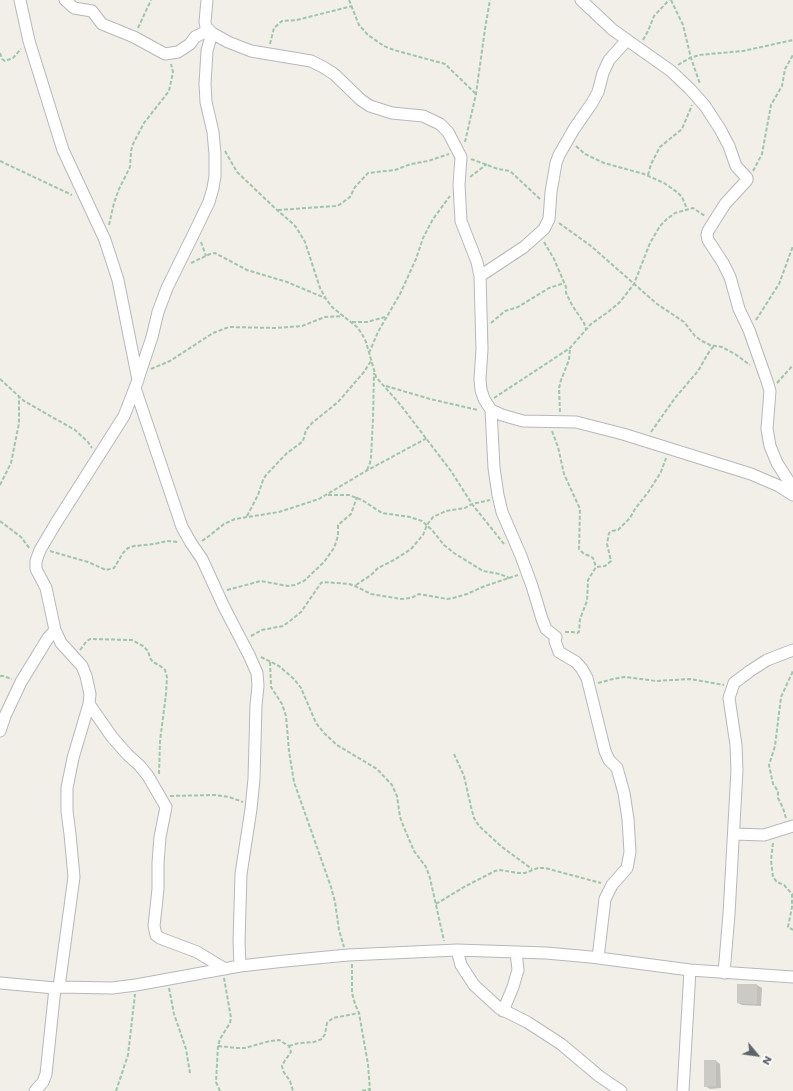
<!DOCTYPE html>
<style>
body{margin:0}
#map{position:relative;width:793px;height:1091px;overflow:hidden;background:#f1efe8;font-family:Poppins,sans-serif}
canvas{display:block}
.north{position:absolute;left:737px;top:1035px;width:40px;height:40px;-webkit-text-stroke:3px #fff;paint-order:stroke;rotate:119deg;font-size:11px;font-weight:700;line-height:16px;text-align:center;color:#5f6368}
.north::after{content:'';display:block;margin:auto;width:14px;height:18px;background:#5f6368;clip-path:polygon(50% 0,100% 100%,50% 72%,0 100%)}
</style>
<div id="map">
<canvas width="793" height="1091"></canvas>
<div class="north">N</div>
</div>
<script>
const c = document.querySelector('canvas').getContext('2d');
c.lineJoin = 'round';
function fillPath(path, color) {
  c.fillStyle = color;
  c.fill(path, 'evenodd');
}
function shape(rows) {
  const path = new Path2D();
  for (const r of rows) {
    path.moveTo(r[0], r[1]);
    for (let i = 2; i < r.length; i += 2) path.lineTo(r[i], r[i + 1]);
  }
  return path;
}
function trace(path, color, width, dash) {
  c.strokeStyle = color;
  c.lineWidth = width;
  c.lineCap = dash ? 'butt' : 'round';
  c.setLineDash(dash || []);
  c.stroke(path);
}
fillPath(shape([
 [738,985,757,985,762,988,761,1006,742,1005,738,1003],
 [716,1061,720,1064,721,1088,710,1089,705,1086]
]), '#0003');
fillPath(shape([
 [737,984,757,984,757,1004,737,1003],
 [704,1060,716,1060,716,1086,704,1087]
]), '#cccac5');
const minor = shape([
 [20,0,29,41,63,150,105,240,118,280,138,380,124,416,56,523,40,550,36,561,36,569,46,588,55,630,61,643,82,666,86,676,90,694,89,704,73,758,67,788,67,811,70,834,74,877,59,987],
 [65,0,74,8,92,11,102,24,134,37,165,54,178,52,190,44,195,37,209,30],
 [207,0,205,22,206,27,212,33,228,42,251,51,311,61,323,67,334,74,361,100,370,106,392,113,423,116,440,124,448,132,461,157,459,185,461,221,477,262,480,276,482,349,480,379,481,390,484,399,491,410,502,415,523,421,576,422,623,434,751,474,779,486,793,495],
 [581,0,613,30,671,71,690,89,705,106,720,129,729,146,736,166,747,178,747,180,725,204,708,231,707,235,708,240,723,263,730,277,739,309,749,330,767,381,770,391,767,429,770,446,777,463,793,488],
 [480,276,524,247,544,229,549,219,551,192,556,163,559,155,574,129,592,103,598,92,603,73,609,60,627,40],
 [138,379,152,337,158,312,167,288,197,227,209,202,213,188,215,176,215,154,213,132,206,102,205,84,207,51,212,33],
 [135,388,182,527,191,543,202,559,224,607,249,655,257,673,258,686,256,705,254,779,251,809,241,874,239,942,240,966],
 [491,410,494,468,498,495,502,512,521,556,532,586,542,619,546,629,556,637,555,641,559,652,576,662,582,669,587,678,605,751,609,760,617,768,624,793,628,819,630,852,627,868,612,885,605,899,598,958],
 [89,704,112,737,127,754,140,766,148,776,166,807,160,837,158,863,158,889,154,926,156,935,160,938,197,952,225,969],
 [0,731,5,716,21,682,48,638,55,630],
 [734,834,764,835,793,826],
 [457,950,461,965,474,985,499,1008,527,1022,561,1044,599,1076,621,1091],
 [724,973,729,914,737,770,736,745,729,698,734,683,750,671,767,660,793,650],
 [0,983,55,988,59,987,112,988,136,985,240,966,285,961,348,955,457,950,546,953,591,957,690,970,793,977],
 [503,1011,513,987,518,970,516,952],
 [35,1091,43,1082,46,1074,55,988],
 [683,1091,690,970]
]);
trace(minor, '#b5b8bc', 13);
trace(shape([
 [349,0,359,25,368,35,384,46,394,50,445,64,476,94],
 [671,0,683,25,691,58,700,84],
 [138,28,151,0],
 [643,40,648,31,654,16,669,0],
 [270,44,274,28,282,21,297,20,352,6],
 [0,53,2,59,5,61,13,58,21,49],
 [678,65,690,58,699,55,743,51,793,40],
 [465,142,476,94,485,29,490,0],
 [576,146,585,154,604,163,644,174,664,183,677,192,682,197,687,209],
 [225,151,237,172,277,210,291,222,296,227,305,242,320,288,326,299,332,307,357,327,362,334,366,342,376,377,399,403,451,471,472,504,504,544],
 [471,159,498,169,510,171,540,199],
 [0,161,72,195],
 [753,171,762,154,771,105,782,86,785,69,793,55],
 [648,175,651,164,660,147,682,129,692,105],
 [470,177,487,164],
 [278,210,335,206,339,205,350,197,355,187,368,173,395,170,411,164,428,161,449,154],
 [559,223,591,246,657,304,684,322,695,336,702,341,710,345,722,347,735,354,750,365],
 [109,225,114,203,119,189,130,167,131,151,133,144,144,123,169,91,173,72,171,64],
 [201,242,206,256],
 [544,242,554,259,566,287,566,293,572,305,584,323,586,329],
 [191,263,210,254,215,253,247,270,287,282,325,298],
 [756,320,779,284,793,246],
 [352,322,367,322,385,317],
 [491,323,505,311,518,307,549,288,564,283],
 [369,353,378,332,400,294,416,259,423,238,433,219,450,196],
 [151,369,170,361,213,333,229,327,276,328,302,326,325,317,344,316],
 [0,379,24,401,75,430,88,442,92,448],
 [777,383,793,365],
 [386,386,430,399,478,410],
 [494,398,570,348,591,324,608,312,620,302,634,284,650,243,660,226,667,219,675,213,693,208,705,216],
 [560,412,559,388,561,380,569,360,570,348],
 [552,431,558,447,564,474,580,509,579,549,584,554,590,556,593,558,596,567],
 [651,432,675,398,698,371,709,352,714,346],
 [367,470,370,463,371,457,373,419,374,373],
 [0,485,11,463,19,423,19,397],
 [328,495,349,495,362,500,382,513,410,517,422,521,432,530,444,545,454,553,483,571,500,574,509,578],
 [247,516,258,495,263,480,266,475,287,453,298,445,303,441,306,430,312,423,338,402,364,372,371,361],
 [0,521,21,537,30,549],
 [202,541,209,536,224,524,235,519,279,512,319,499,366,471,427,438],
 [50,551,88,562,106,570,114,568,123,553,128,548,134,546,154,544,167,541,178,542],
 [356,585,371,575,378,568,394,560,411,549,423,535,427,525,433,517,446,511,465,508,472,504,490,500],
 [227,590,261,581,288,586,295,585,304,581,324,562,334,548,338,536,338,525,351,514,357,497],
 [565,632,572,632,577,633,579,632,580,619,587,601,588,580,596,567,605,566,611,561,607,544,609,533,612,531,618,530,630,518,635,509,649,491,661,472,666,458],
 [251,636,262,630,283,626,290,621,301,612,321,583,323,582,349,584,355,586,371,594,401,599,411,598,419,594,447,599,453,598,467,594,485,586,518,575],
 [80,650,86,642,90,639,132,640,143,646,148,651,150,658,153,662,159,665,165,670,167,677,166,694,160,741,159,774],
 [261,657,279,666,294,679,301,688,316,723,324,733,337,745,377,769,392,785,397,796,400,817,403,825,414,851,426,867,430,878,444,941],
 [270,662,271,687,282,704,286,716,289,751,294,782,331,887,335,902,339,930,344,947],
 [0,676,3,676,12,679],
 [598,683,613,679,625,677,656,681,690,679,724,685],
 [454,754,464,776,471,807,474,818,479,826,502,847,532,869],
 [170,796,215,795,229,797,243,802],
 [786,818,783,808,778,798,778,791,773,784,769,765,775,746,781,697,793,671],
 [773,843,771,860,773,877,777,882,784,885,792,894,792,907,788,927,793,930],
 [436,904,464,887,495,871,500,870,518,873,525,873,538,868,545,868,601,883],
 [352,964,352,993,355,1004,359,1013,368,1064,370,1091],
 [169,988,174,1014,186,1049,190,1073],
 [218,1046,237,1048,245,1048,270,1041,279,1040,289,1046,291,1052,284,1062,282,1066,283,1071,290,1081,293,1091],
 [289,1046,299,1043,314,1042,322,1039,325,1034,327,1023,333,1018,359,1013],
 [116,1091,128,1055,135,994],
 [220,1091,216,1082,218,1046,220,1039,230,1023,231,1018,224,978],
 [362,1091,370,1089]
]), '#9cc7a9', 2, [4, 2]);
trace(minor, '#fff', 11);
</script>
